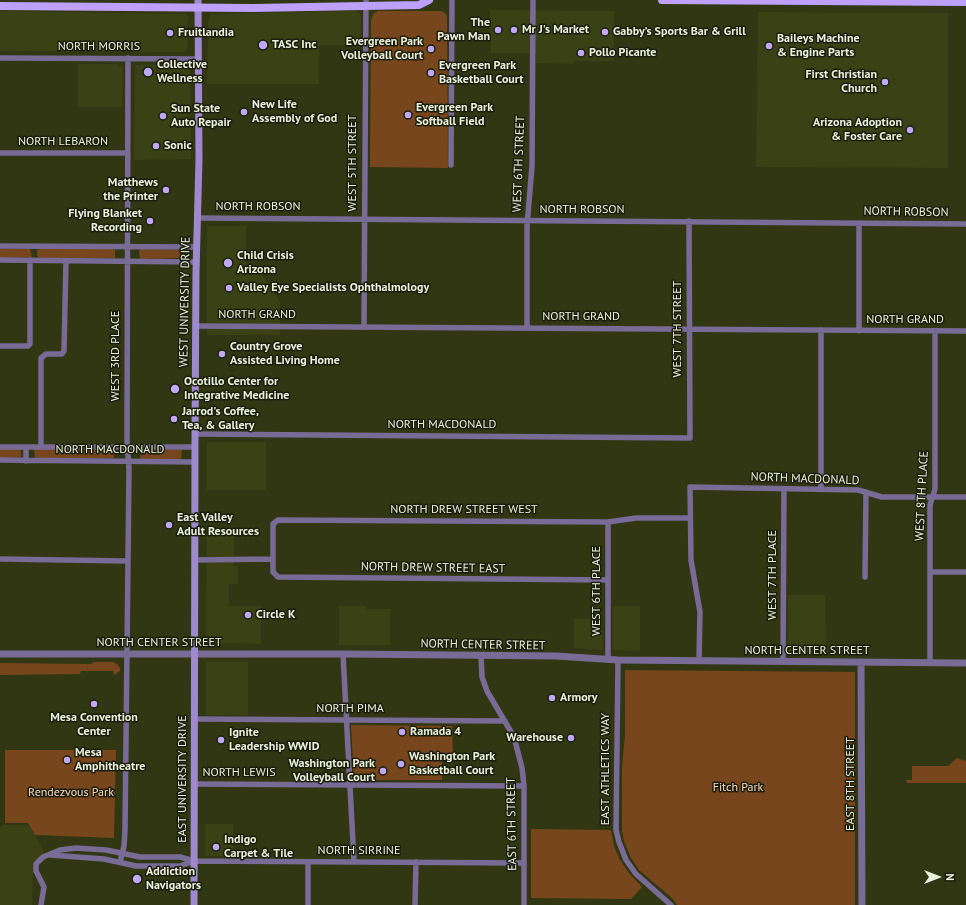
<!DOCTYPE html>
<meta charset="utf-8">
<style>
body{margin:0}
#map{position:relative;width:966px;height:905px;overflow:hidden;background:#313713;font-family:"PT Sans",sans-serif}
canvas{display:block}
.north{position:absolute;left:918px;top:857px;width:40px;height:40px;-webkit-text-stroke:3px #1a1d0d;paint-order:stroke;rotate:90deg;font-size:11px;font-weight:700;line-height:16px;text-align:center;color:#ebf0db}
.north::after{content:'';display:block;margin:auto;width:14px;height:18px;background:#ebf0db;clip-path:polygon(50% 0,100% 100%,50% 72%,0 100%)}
</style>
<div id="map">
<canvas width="966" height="905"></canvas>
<div class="north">N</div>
</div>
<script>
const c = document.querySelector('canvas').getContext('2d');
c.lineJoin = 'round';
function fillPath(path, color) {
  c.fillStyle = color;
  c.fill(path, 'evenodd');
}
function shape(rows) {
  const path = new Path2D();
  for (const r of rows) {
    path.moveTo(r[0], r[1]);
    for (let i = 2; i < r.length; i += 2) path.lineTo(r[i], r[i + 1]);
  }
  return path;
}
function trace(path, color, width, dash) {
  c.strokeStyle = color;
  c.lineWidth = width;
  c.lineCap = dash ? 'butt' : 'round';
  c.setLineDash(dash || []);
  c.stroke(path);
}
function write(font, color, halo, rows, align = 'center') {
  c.font = font + ' "PT Sans",sans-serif';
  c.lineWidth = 3;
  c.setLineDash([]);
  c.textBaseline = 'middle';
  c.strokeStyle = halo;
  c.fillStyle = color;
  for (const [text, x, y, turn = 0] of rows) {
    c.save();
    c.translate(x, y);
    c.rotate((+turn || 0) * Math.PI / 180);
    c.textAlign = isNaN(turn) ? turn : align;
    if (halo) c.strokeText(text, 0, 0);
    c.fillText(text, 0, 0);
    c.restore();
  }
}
fillPath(shape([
 [490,10,614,11,614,61,574,61,574,64,536,63,536,53,491,53],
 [0,11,186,14,189,17,187,28,188,46,184,52,0,51],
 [352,11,356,11,360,14,361,17,361,45,319,45,319,84,207,84,208,22,209,17,212,14],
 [758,12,948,13,948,168,756,167],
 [78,64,117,64,121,66,123,68,122,107,78,107],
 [180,64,185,65,188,67,190,70,191,159,134,160,135,66,138,65],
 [207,226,246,226,246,268,262,268,262,274,280,302,280,335,207,335],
 [207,442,266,442,266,490,207,490],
 [207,532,234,532,234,566,238,566,238,584,229,584,229,606,261,606,261,644,206,643],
 [788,595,825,595,826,655,791,654,788,651],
 [339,606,366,606,366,609,390,609,390,645,339,645],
 [613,606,640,606,640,651,613,650],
 [574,619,602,619,603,650,574,648],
 [206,662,248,662,248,715,206,715],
 [205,824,233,824,233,856,205,856],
 [3,825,29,825,44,851,33,871,32,905,0,905,0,827]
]), '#3a4115');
fillPath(shape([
 [378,11,441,11,445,13,447,16,448,168,370,167,371,21,373,14],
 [0,249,30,249,32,257,0,258],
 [39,249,112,249,115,250,115,258,39,258,37,256,37,251],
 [141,249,182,250,182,258,140,259,139,251],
 [0,449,19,449,21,450,21,457,0,458],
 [36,449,114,449,114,458,35,458,34,450],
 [141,450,182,450,181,459,140,459],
 [94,662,113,662,117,664,120,668,120,671,114,675,113,671,81,671,80,674,0,675,0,663,91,664],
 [625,670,855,672,855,905,677,905,673,899,639,870,631,858,624,841,622,830,622,768,625,735],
 [351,725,452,726,453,755,442,755,442,780,354,780],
 [5,750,116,750,114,838,35,835,28,823,5,823],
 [957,758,966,761,966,783,907,783,906,780,912,780,912,766,948,766],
 [531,829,611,830,614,846,619,858,628,872,642,887,631,899,531,898]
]), '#77461c');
trace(shape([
 [0,58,199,59],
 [0,153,127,153],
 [451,165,452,0],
 [198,218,966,224],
 [859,223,859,331],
 [0,246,197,247],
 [0,260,196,262],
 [196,326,966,331],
 [364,327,366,0],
 [527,328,527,226,532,166,533,0],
 [0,346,28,346,30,344,30,260],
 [195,434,690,438,689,221],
 [0,447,195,447],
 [41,447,41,358,46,354,62,354,64,351,66,261],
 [0,460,195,462],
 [26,461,26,447],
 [821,489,821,330],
 [0,559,128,561],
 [195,560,273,559],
 [930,572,966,572],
 [865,577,866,492],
 [608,580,278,577,273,572,273,524,278,520,608,522,636,518,690,518],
 [343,654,354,862],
 [481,656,482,677,487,691,514,737,522,768,524,786,524,905],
 [608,660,608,522],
 [618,660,616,830,619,842,626,860,636,874,671,905],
 [699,661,700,612,691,560,690,487,858,490,882,497,966,497],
 [783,662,784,489],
 [930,663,930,505,935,489,935,331],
 [194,719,505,721],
 [194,784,524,786],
 [50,855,104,859,136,866,180,866,194,861],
 [120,862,124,846,125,830,129,469,127,441,128,58],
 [41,905,44,887,36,871,36,864,43,857,60,850,76,848,106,850,140,857,180,857,194,861,524,863],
 [308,905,308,862],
 [415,905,416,862]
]), '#786b96', 5.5);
trace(shape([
 [0,654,345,654,556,656,618,660,966,663],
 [861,662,862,905]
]), '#786b96', 7);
trace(shape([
 [194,905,195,439,196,272,199,159,198,0]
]), '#9f89ce', 7);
trace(shape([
 [662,0,966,2],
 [0,6,253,8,419,5,429,0]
]), '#bca0f9', 8);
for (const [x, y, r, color] of [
 [498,30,4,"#bfa8f4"],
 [514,30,4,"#bfa8f4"],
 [605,32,4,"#bfa8f4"],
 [170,33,4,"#bfa8f4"],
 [263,45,5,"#bfa8f4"],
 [769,46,4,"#bfa8f4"],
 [431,49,4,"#bfa8f4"],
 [581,53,4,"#bfa8f4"],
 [148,72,5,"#bfa8f4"],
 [431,73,4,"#bfa8f4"],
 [885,82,4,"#bfa8f4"],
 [244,112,4,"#bfa8f4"],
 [408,115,4,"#bfa8f4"],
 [163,116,4,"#bfa8f4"],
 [910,130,4,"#bfa8f4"],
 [156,146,4,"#bfa8f4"],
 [166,190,4,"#bfa8f4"],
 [150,221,4,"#bfa8f4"],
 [228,263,5,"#bfa8f4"],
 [229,288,4,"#bfa8f4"],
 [222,354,4,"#bfa8f4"],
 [175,389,5,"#bfa8f4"],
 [174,419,4,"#bfa8f4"],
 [169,525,4,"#bfa8f4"],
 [248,615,4,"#bfa8f4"],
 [552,698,4,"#bfa8f4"],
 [94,704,4,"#bfa8f4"],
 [402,732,4,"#bfa8f4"],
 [571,738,4,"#bfa8f4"],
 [221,740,4,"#bfa8f4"],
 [67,760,4,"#bfa8f4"],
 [401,764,4,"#bfa8f4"],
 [383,771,4,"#bfa8f4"],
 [216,847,4,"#bfa8f4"],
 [137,879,5,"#bfa8f4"]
]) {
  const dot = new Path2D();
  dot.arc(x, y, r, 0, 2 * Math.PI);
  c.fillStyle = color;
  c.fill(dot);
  trace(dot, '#1a1d0d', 1.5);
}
write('bold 12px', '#ebf0db', '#1a1d0d', [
 ["The",490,23,"right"],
 ["Pawn Man",490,37,"right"],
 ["Mr J's Market",522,30],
 ["Gabby’s Sports Bar & Grill",613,32],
 ["Fruitlandia",178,33],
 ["Baileys Machine",777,39],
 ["& Engine Parts",777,53],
 ["Evergreen Park",423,42,"right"],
 ["Volleyball Court",423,56,"right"],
 ["TASC Inc",272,45],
 ["Pollo Picante",589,53],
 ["Collective",157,65],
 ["Wellness",157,79],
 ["Evergreen Park",439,66],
 ["Basketball Court",439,80],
 ["First Christian",877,75,"right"],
 ["Church",877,89,"right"],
 ["New Life",252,105],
 ["Assembly of God",252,119],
 ["Evergreen Park",416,108],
 ["Softball Field",416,122],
 ["Sun State",171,109],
 ["Auto Repair",171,123],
 ["Arizona Adoption",902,123,"right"],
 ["& Foster Care",902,137,"right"],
 ["Sonic",164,146],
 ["Matthews",158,183,"right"],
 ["the Printer",158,197,"right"],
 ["Flying Blanket",142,214,"right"],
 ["Recording",142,228,"right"],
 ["Child Crisis",237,256],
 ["Arizona",237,270],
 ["Valley Eye Specialists Ophthalmology",237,288],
 ["Country Grove",230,347],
 ["Assisted Living Home",230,361],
 ["Ocotillo Center for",184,382],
 ["Integrative Medicine",184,396],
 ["Jarrod's Coffee,",182,412],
 ["Tea, & Gallery",182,426],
 ["East Valley",177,518],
 ["Adult Resources",177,532],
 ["Circle K",256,615],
 ["Armory",560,698],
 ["Mesa Convention",94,718,"center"],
 ["Center",94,732,"center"],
 ["Ramada 4",410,732],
 ["Ignite",229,733],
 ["Leadership WWID",229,747],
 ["Warehouse",563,738,"right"],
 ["Mesa",75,753],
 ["Amphitheatre",75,767],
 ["Washington Park",409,757],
 ["Basketball Court",409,771],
 ["Washington Park",375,764,"right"],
 ["Volleyball Court",375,778,"right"],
 ["Indigo",224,840],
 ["Carpet & Tile",224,854],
 ["Addiction",146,872],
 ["Navigators",146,886]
], 'left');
write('12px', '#ebf0db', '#1a1d0d', [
 ["NORTH MORRIS",99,47],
 ["NORTH LEBARON",63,142],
 ["WEST 5TH STREET",353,163,-90],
 ["WEST 6TH STREET",519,164,-88],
 ["NORTH ROBSON",258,207],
 ["NORTH ROBSON",582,210],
 ["NORTH ROBSON",906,212,1],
 ["WEST UNIVERSITY DRIVE",185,302,-89],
 ["NORTH GRAND",257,315],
 ["NORTH GRAND",581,317],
 ["NORTH GRAND",905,320],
 ["WEST 7TH STREET",678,329,-90],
 ["WEST 3RD PLACE",116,356,-90],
 ["NORTH MACDONALD",442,425],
 ["NORTH MACDONALD",110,450],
 ["NORTH MACDONALD",805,479,2],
 ["WEST 8TH PLACE",922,496,-87],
 ["NORTH DREW STREET WEST",464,510],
 ["NORTH DREW STREET EAST",433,568,1],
 ["WEST 7TH PLACE",773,575,-90],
 ["WEST 6TH PLACE",597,591,-90],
 ["NORTH CENTER STREET",159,643],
 ["NORTH CENTER STREET",483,645,1],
 ["NORTH CENTER STREET",807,651],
 ["NORTH PIMA",350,709],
 ["EAST ATHLETICS WAY",606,769,-90],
 ["NORTH LEWIS",239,773],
 ["EAST UNIVERSITY DRIVE",183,779,-90],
 ["EAST 8TH STREET",851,784,-90],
 ["EAST 6TH STREET",512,824,-91],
 ["NORTH SIRRINE",359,851]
]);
write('12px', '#f8d7c0', '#1a1d0d', [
 ["Fitch Park",738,788],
 ["Rendezvous Park",71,793]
]);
</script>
